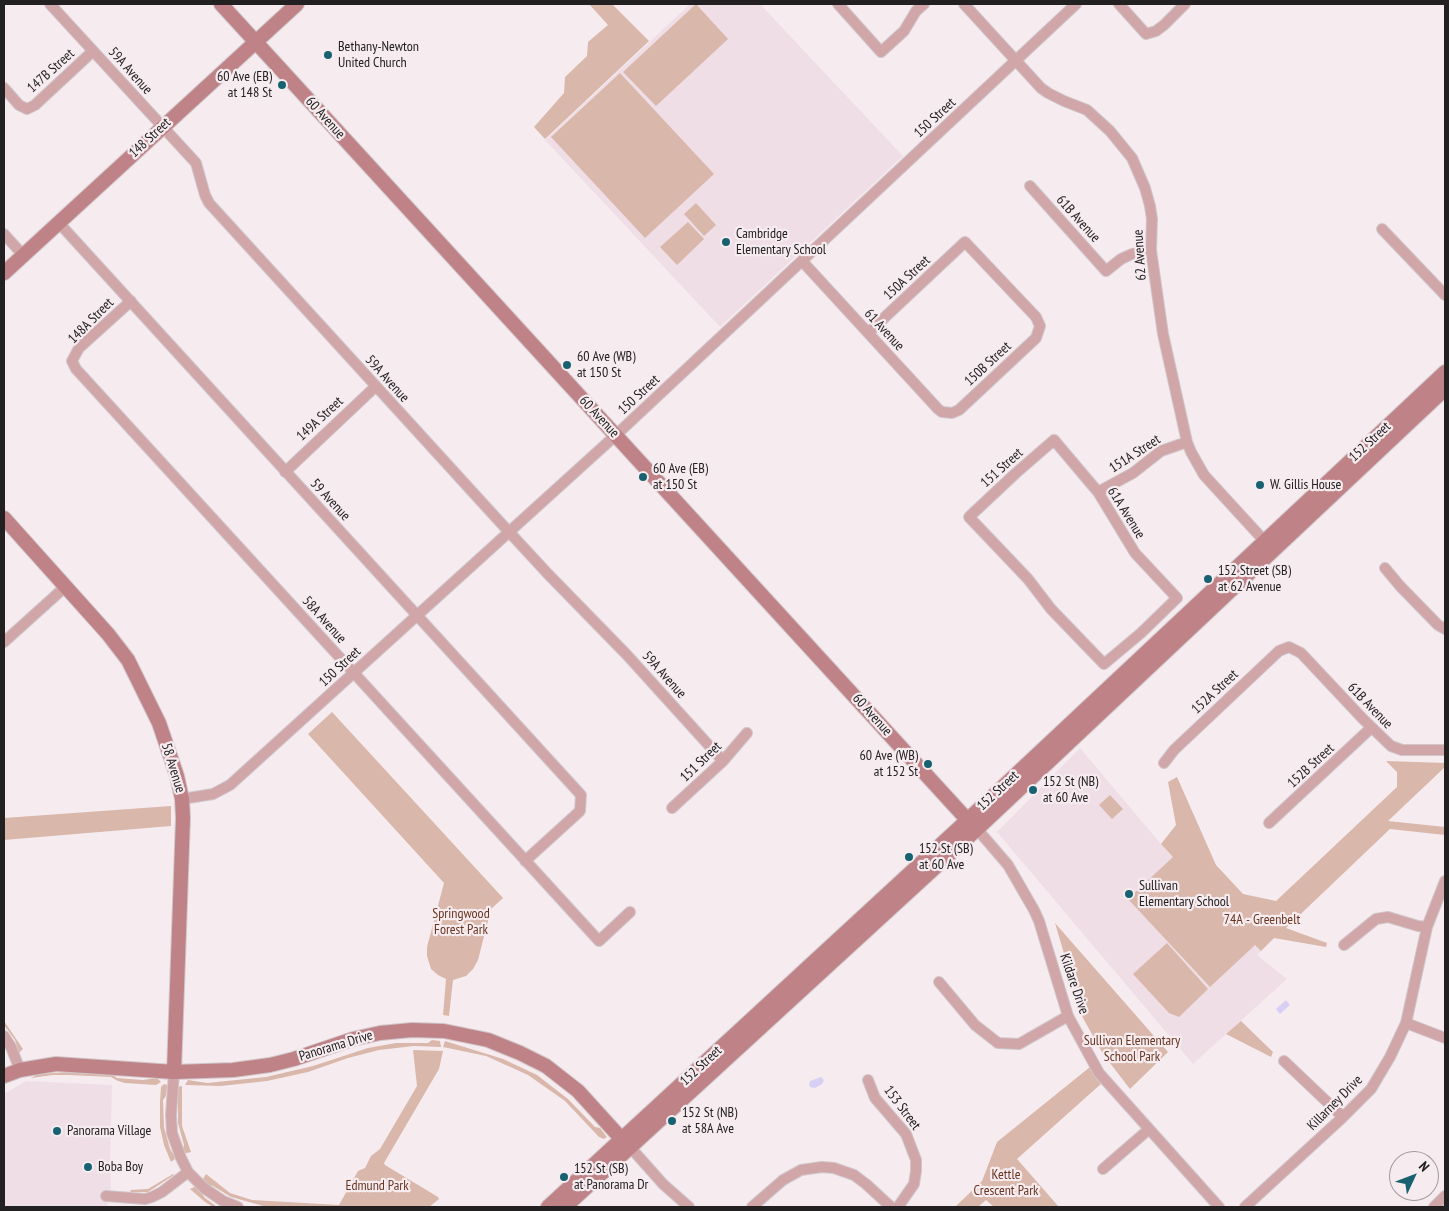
<!DOCTYPE html>
<style>
body{margin:0}
#map{position:relative;width:1449px;height:1211px;overflow:hidden;background:#f6ecf0;font-family:"PT Sans Narrow",sans-serif}
canvas{display:block}
.frame{position:absolute;inset:0;border:5px solid #232021;pointer-events:none}
.north{position:absolute;left:1389px;top:1151px;width:50px;height:50px;box-sizing:border-box;background:#f6ecf0;border:1px solid #a29a9d;border-radius:50%;rotate:47deg;font-size:14px;font-weight:700;line-height:20px;text-align:center;color:#232021}
.north::after{content:'';display:block;margin:auto;width:18px;height:22px;background:#186170;clip-path:polygon(50% 0,100% 100%,50% 72%,0 100%)}
</style>
<div id="map">
<canvas width="1449" height="1211"></canvas>
<div class="frame"></div>
<div class="north">N</div>
</div>
<script>
const c = document.querySelector('canvas').getContext('2d');
c.lineJoin = 'round';
function fillPath(path, color) {
  c.fillStyle = color;
  c.fill(path, 'evenodd');
}
function shape(rows) {
  const path = new Path2D();
  for (const r of rows) {
    path.moveTo(r[0], r[1]);
    for (let i = 2; i < r.length; i += 2) path.lineTo(r[i], r[i + 1]);
  }
  return path;
}
function trace(path, color, width, dash) {
  c.strokeStyle = color;
  c.lineWidth = width;
  c.lineCap = dash ? 'butt' : 'round';
  c.setLineDash(dash || []);
  c.stroke(path);
}
function write(font, color, halo, rows, align = 'center') {
  c.font = font + ' "PT Sans Narrow",sans-serif';
  c.lineWidth = 4.5;
  c.setLineDash([]);
  c.textBaseline = 'middle';
  c.strokeStyle = halo;
  c.fillStyle = color;
  for (const [text, x, y, turn = 0] of rows) {
    c.save();
    c.translate(x, y);
    c.rotate((+turn || 0) * Math.PI / 180);
    c.textAlign = isNaN(turn) ? turn : align;
    if (halo) c.strokeText(text, 0, 0);
    c.fillText(text, 0, 0);
    c.restore();
  }
}
fillPath(shape([
 [690,4,760,4,903,156,720,327,545,140],
 [1080,748,1161,844,1261,951,1257,955,1287,979,1193,1064,997,832],
 [26,1081,112,1085,110,1167,111,1185,107,1207,4,1207,4,1094]
]), '#f0dee6');
fillPath(shape([
 [589,4,612,4,649,41,545,139,534,127,564,93,565,77,587,56,588,42,608,25],
 [696,4,728,39,656,106,623,72],
 [620,73,714,174,645,238,551,137],
 [696,203,716,225,704,236,684,214],
 [688,222,704,239,677,265,660,247],
 [332,712,503,898,491,909,478,960,473,969,466,976,453,980,449,1016,443,1015,446,979,438,975,431,969,427,956,427,947,444,883,308,734],
 [1386,761,1445,763,1445,767,1388,821,1445,827,1445,835,1390,829,1286,928,1327,943,1326,947,1274,938,1261,951,1255,945,1210,987,1128,899,1173,857,1161,844,1176,825,1168,782,1177,777,1216,865,1243,894,1276,901,1397,787,1397,772],
 [1110,795,1123,809,1112,819,1099,805],
 [171,806,171,826,4,840,4,818],
 [1055,923,1168,1052,1130,1089,1103,1054,1083,1018],
 [1167,943,1208,989,1179,1017,1169,1013,1133,974],
 [4,1021,23,1049,19,1053,15,1040,4,1025],
 [1241,1021,1273,1052,1271,1057,1226,1034],
 [432,1040,440,1041,441,1047,414,1046,379,1050,348,1058,308,1072,267,1081,221,1086,185,1085,188,1080,207,1083,266,1077,313,1066,368,1048,396,1043,428,1043],
 [445,1041,503,1059,537,1075,568,1099,595,1127,600,1128,607,1137,604,1139,599,1137,565,1101,528,1075,486,1056,443,1047],
 [413,1050,443,1051,439,1069,384,1163,385,1165,438,1197,439,1199,429,1207,267,1207,231,1197,213,1186,208,1185,203,1179,206,1174,230,1193,252,1200,339,1205,358,1171,365,1168,371,1156,380,1149,417,1086],
 [1090,1067,1102,1083,1017,1159,1059,1207,994,1207,986,1200,978,1207,955,1207,982,1181,997,1142],
 [69,1072,113,1075,117,1078,143,1080,157,1078,161,1082,156,1085,125,1083,118,1081,111,1077,69,1075,53,1075,31,1078,38,1074],
 [164,1084,167,1085,167,1087,166,1096,163,1100,164,1127,170,1149,176,1158,171,1162,164,1145,160,1127,160,1102,161,1087],
 [182,1086,182,1126,191,1152,187,1153,184,1153,183,1149,184,1145,178,1123,178,1101,176,1097,177,1087],
 [173,1174,174,1175,148,1192,131,1192,130,1190,148,1189],
 [196,1186,201,1191,204,1197,217,1207,213,1207,205,1202,190,1189]
]), '#d9b7ab');
fillPath(shape([
 [1286,1000,1290,1005,1280,1014,1276,1009],
 [821,1077,824,1080,822,1084,815,1088,810,1087,809,1084,810,1081]
]), '#d8d0f4');
const street = shape([
 [50,4,196,163,205,195,209,203,499,521,548,574,627,655,723,761],
 [838,4,881,52,904,31,916,11,924,4],
 [964,4,1041,88,1048,93,1064,101,1087,110,1110,131,1132,158,1145,188,1150,206,1152,219,1151,250,1163,334,1187,442,1191,452,1204,475,1269,546],
 [1119,4,1146,34,1156,31,1164,25,1185,4],
 [4,88,19,105,27,109,35,105,93,51],
 [1030,186,1106,271,1121,259,1132,254,1151,250],
 [59,223,581,795,580,811,525,861],
 [1382,229,1445,295],
 [4,234,23,255],
 [802,261,938,409,942,412,952,413,959,410,1036,338,1040,326,1036,317,965,242,868,333],
 [131,301,79,348,72,361,76,369,599,941,630,912],
 [1054,440,1098,492,1135,553,1177,598,1141,633,1104,664,1051,609,1028,579,969,517,1016,473,1054,440],
 [285,472,375,387],
 [1098,492,1133,473,1161,451,1187,442],
 [1385,568,1400,586,1438,625,1445,629],
 [4,642,65,587],
 [1164,763,1174,750,1279,651,1289,647,1301,653,1363,719,1391,746,1402,750,1445,750],
 [182,799,213,794,230,785,616,435,1076,4],
 [672,808,723,761,747,733],
 [1269,823,1371,728],
 [977,829,1008,865,1034,910,1039,921,1068,1016,1099,1073,1219,1207],
 [1344,945,1376,919,1388,917,1418,926,1427,927],
 [939,982,975,1025,998,1043,1019,1044,1068,1016],
 [1406,1023,1445,1038],
 [4,1036,11,1047,20,1070],
 [1284,1061,1343,1117],
 [174,1072,171,1115,172,1133,181,1158,188,1172,204,1188,223,1201,238,1207],
 [868,1080,875,1098,906,1134,916,1160,916,1171,914,1184,898,1207],
 [631,1148,663,1184,689,1207],
 [1103,1169,1148,1130],
 [106,1196,145,1199,152,1197,162,1192,188,1172],
 [752,1207,783,1180,801,1170,822,1167,834,1168,854,1175,866,1184,891,1207],
 [1245,1207,1343,1117,1371,1089,1390,1057,1406,1023,1427,927,1445,881],
 [1434,1207,1445,1196]
]);
const secondary = shape([
 [221,4,973,826],
 [4,273,297,4],
 [4,518,108,634,128,660,159,723,177,776,182,799,183,818,174,1072],
 [4,1076,20,1070,56,1064,174,1072,233,1070,270,1065,294,1059,353,1039,380,1033,412,1030,444,1031,488,1040,520,1053,546,1066,578,1091,628,1146],
 [548,1207,959,828,1445,372],
 [565,1207,977,829,1445,389]
]);
trace(street, '#d0c7cb', 12);
trace(secondary, '#d0c7cb', 16);
trace(street, '#d1a6a8', 10);
trace(secondary, '#bf8286', 14);
for (const [x, y, r, color] of [
 [328,55,5,"#186170"],
 [282,85,5,"#186170"],
 [726,242,5,"#186170"],
 [567,365,5,"#186170"],
 [643,477,5,"#186170"],
 [1260,485,5,"#186170"],
 [1208,579,5,"#186170"],
 [928,764,5,"#186170"],
 [1033,790,5,"#186170"],
 [909,857,5,"#186170"],
 [1129,894,5,"#186170"],
 [672,1121,5,"#186170"],
 [57,1131,5,"#186170"],
 [88,1167,5,"#186170"],
 [564,1177,5,"#186170"]
]) {
  const dot = new Path2D();
  dot.arc(x, y, r, 0, 2 * Math.PI);
  c.fillStyle = color;
  c.fill(dot);
  trace(dot, '#f6ecf0', 2);
}
write('14px', '#232021', '#f6ecf0', [
 ["Bethany-Newton",338,47],
 ["United Church",338,63],
 ["60 Ave (EB)",272,77,"right"],
 ["at 148 St",272,93,"right"],
 ["Cambridge",736,234],
 ["Elementary School",736,250],
 ["60 Ave (WB)",577,357],
 ["at 150 St",577,373],
 ["60 Ave (EB)",653,469],
 ["at 150 St",653,485],
 ["W. Gillis House",1270,485],
 ["152 Street (SB)",1218,571],
 ["at 62 Avenue",1218,587],
 ["60 Ave (WB)",918,756,"right"],
 ["at 152 St",918,772,"right"],
 ["152 St (NB)",1043,782],
 ["at 60 Ave",1043,798],
 ["152 St (SB)",919,849],
 ["at 60 Ave",919,865],
 ["Sullivan",1139,886],
 ["Elementary School",1139,902],
 ["152 St (NB)",682,1113],
 ["at 58A Ave",682,1129],
 ["Panorama Village",67,1131],
 ["Boba Boy",98,1167],
 ["152 St (SB)",574,1169],
 ["at Panorama Dr",574,1185]
], 'left');
write('14px', '#232021', '#f6ecf0', [
 ["147B Street",51,71,-42],
 ["59A Avenue",130,71,48],
 ["60 Avenue",325,118,48],
 ["150 Street",935,118,-43],
 ["148 Street",150,138,-43],
 ["61B Avenue",1078,219,48],
 ["62 Avenue",1140,255,-94],
 ["150A Street",907,278,-43],
 ["148A Street",91,321,-45],
 ["61 Avenue",884,330,47],
 ["150B Street",988,364,-43],
 ["59A Avenue",387,379,48],
 ["150 Street",639,395,-43],
 ["60 Avenue",599,417,47],
 ["149A Street",320,419,-43],
 ["152 Street",1370,442,-43],
 ["151A Street",1135,454,-33],
 ["151 Street",1002,468,-42],
 ["59 Avenue",330,500,47],
 ["61A Avenue",1126,513,58],
 ["58A Avenue",324,620,48],
 ["150 Street",340,667,-43],
 ["59A Avenue",664,675,48],
 ["152A Street",1215,692,-43],
 ["61B Avenue",1370,706,46],
 ["60 Avenue",872,715,48],
 ["151 Street",701,762,-44],
 ["152B Street",1311,766,-43],
 ["58 Avenue",173,768,73],
 ["152 Street",998,791,-43],
 ["Kildare Drive",1074,984,71],
 ["Panorama Drive",336,1046,-17],
 ["152 Street",701,1066,-43],
 ["Killarney Drive",1335,1103,-45],
 ["153 Street",902,1108,53]
]);
write('14px', '#693521', '#f6ecf0', [
 ["Springwood",461,914],
 ["Forest Park",461,930],
 ["74A - Greenbelt",1262,920],
 ["Sullivan Elementary",1132,1041],
 ["School Park",1132,1057],
 ["Kettle",1006,1175],
 ["Crescent Park",1006,1191],
 ["Edmund Park",377,1186]
]);
</script>
